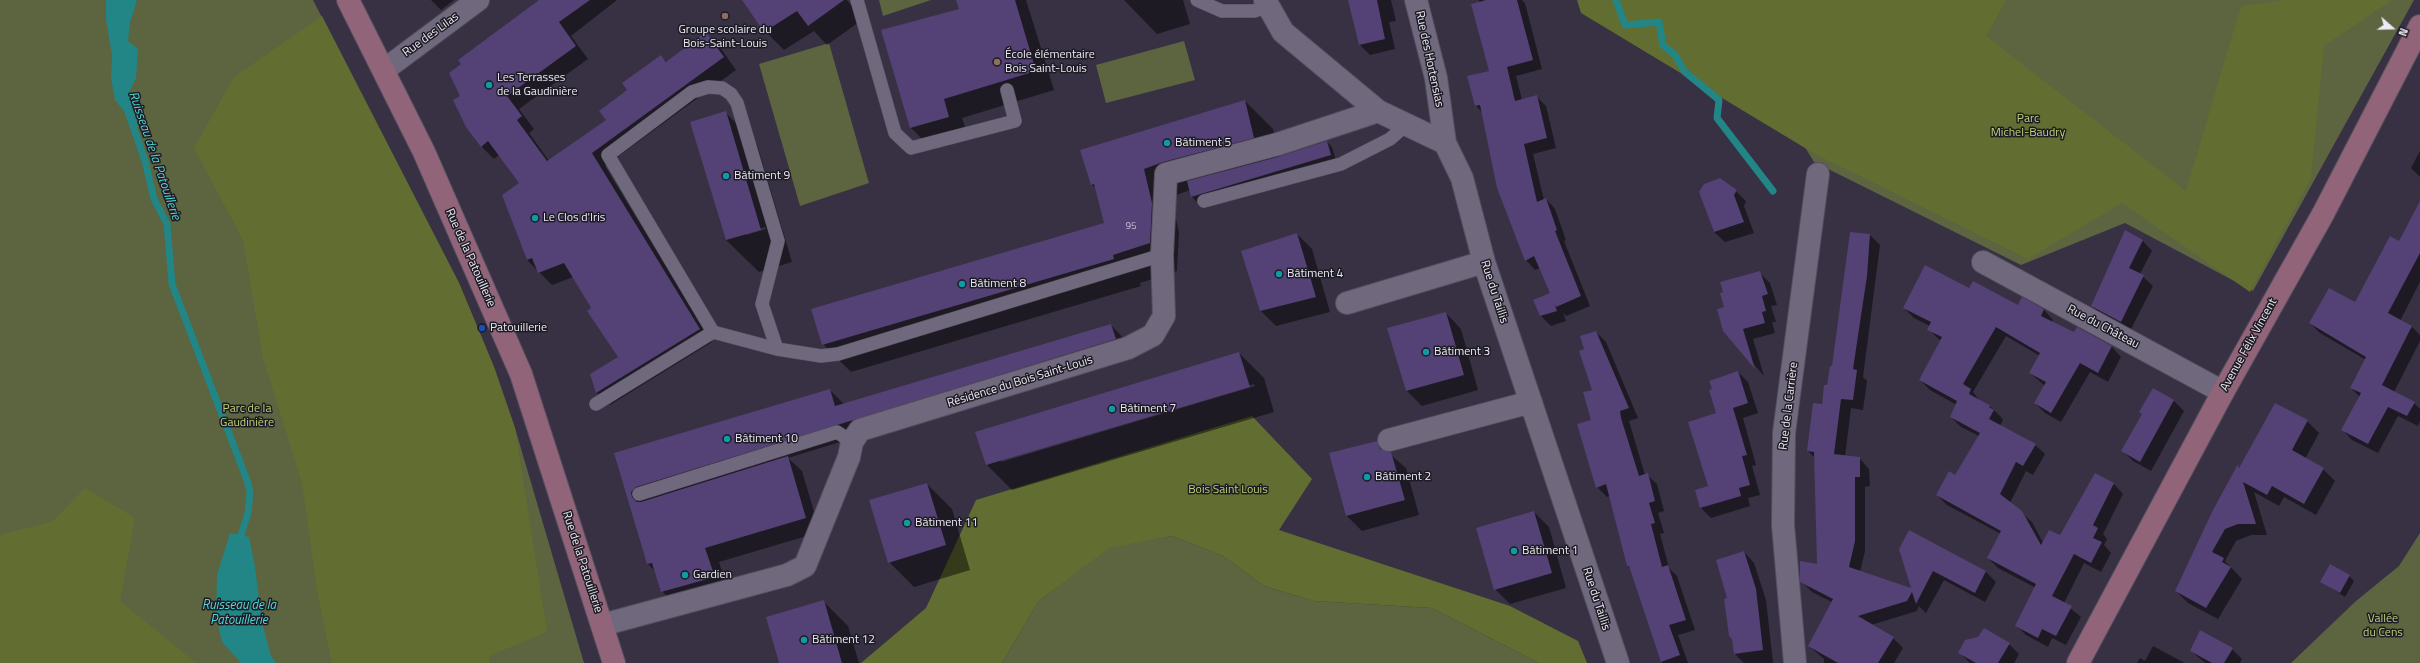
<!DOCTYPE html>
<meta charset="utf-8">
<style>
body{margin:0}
#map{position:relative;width:2420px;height:663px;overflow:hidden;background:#373143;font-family:"Titillium Web",sans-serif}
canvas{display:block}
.north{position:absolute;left:2372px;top:8px;width:40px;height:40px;-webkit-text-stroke:3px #1d1b23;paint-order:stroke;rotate:110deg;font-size:11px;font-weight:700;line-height:16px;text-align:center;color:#eeeaf6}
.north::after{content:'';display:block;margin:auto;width:14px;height:18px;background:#eeeaf6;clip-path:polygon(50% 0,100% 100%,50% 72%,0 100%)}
</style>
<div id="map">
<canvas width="2420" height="663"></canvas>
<div class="north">N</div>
</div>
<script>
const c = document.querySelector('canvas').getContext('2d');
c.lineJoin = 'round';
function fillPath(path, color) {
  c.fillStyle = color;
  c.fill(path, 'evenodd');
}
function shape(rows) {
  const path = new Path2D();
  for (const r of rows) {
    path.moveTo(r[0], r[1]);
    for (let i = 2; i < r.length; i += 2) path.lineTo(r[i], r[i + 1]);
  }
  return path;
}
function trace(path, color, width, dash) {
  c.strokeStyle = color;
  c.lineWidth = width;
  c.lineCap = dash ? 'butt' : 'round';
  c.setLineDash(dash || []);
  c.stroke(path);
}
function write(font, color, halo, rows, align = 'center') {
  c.font = font + ' "Titillium Web",sans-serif';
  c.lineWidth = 3;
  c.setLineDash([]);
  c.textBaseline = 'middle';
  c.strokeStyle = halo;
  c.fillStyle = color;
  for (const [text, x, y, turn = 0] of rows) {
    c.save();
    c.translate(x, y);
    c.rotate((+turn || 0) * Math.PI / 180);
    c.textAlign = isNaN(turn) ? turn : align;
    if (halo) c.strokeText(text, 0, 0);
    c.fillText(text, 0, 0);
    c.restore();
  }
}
fillPath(shape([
 [0,0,313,0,459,283,494,367,515,428,584,663,0,663],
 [879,0,931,0,883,16],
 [1715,0,2414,0,2253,291,2125,223,2021,265,1814,162],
 [1184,41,1195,80,1106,103,1096,65],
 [829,43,869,183,800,206,759,64],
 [2420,533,2420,663,2291,663,2356,601,2399,566],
 [1172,536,1223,556,1264,586,1314,601,1432,608,1539,663,1002,663,1038,602,1109,547]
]), '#5c6440');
fillPath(shape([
 [1577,0,2006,0,1986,36,2186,191,2241,6,2284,0,2392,0,2324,46,2311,178,2250,292,2122,203,2028,259,1815,154,1581,13],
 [322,16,459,283,494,367,515,428,547,632,489,656,490,663,332,663,317,590,302,483,263,358,243,240,194,148,234,77],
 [1252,416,1312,479,1279,530,1510,606,1578,641,1587,663,1539,663,1432,608,1314,601,1264,586,1223,556,1172,536,1109,548,1038,602,1002,663,861,663,926,608,976,500],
 [85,488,135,518,120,601,196,663,0,663,0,535,53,521]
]), '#626e31');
fillPath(shape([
 [106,0,137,0,130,23,128,41,138,49,136,78,129,92,138,127,130,128,124,111,115,100,111,78,112,55,106,20],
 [230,533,249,537,255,567,262,623,271,656,276,663,241,663,222,642,216,615,217,575]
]), '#228586');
fillPath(shape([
 [431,0,454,0,441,10],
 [541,0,617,0,571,36,588,59,519,109,534,129,529,133,549,161,607,120,629,90,661,56,667,62,706,34,719,46,736,70,605,166,712,342,610,405,597,393,591,375,619,357,573,277,552,285,527,260,503,195,520,183,499,155,494,159,481,146,462,96],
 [743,0,847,0,862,20,827,45,814,31,784,50,765,31],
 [957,0,1026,0,1054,90,962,118,968,136,930,147,911,128,883,31,960,10],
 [1124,0,1183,0,1190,24,1157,34],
 [1349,0,1391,0,1396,21,1389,22,1395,49,1370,55,1360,45],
 [1479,0,1522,0,1525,3,1542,69,1516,76,1522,100,1537,97,1546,106,1556,148,1533,154,1544,200,1546,199,1555,209,1566,240,1564,241,1590,306,1566,316,1563,313,1566,321,1551,326,1541,316,1534,300,1551,293,1540,268,1535,270,1526,260,1483,113,1476,106,1469,77,1490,71],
 [1245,101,1273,129,1279,158,1327,142,1332,147,1336,160,1197,202,1192,197,1190,190,1171,197,1179,232,1177,271,1140,283,1141,286,851,372,823,344,1105,223,1097,189,1092,185,1082,151],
 [725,112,757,144,792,262,759,272,726,240],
 [765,227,766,229,746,235,746,233],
 [2420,151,2420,177,2411,168],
 [1736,191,1746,201,1744,206,1754,233,1725,242,1714,232,1700,192],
 [2420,203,2420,282,2400,321,2412,327,2420,335,2420,341,2394,392,2414,403,2420,409,2420,421,2418,426,2398,416,2378,453,2352,440,2342,429,2360,397,2351,388,2366,360,2320,333,2310,323,2355,304,2400,242],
 [2125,231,2143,241,2152,251,2140,274,2153,286,2130,331,2102,316,2092,306],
 [1297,234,1312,249,1330,312,1276,326,1261,311,1242,252],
 [1870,235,1880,245,1863,377,1867,381,1863,410,1851,408,1845,457,1859,458,1869,469,1870,486,1865,487,1865,551,1860,572,1912,590,1910,531,1986,572,1996,582,1985,602,1944,580,1926,613,1919,606,1917,611,1871,625,1893,638,1903,648,1894,663,1824,663,1824,659,1809,646,1832,602,1812,592,1801,581,1818,565,1815,458,1808,451],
 [1760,273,1770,283,1777,305,1771,306,1776,322,1772,322,1775,333,1753,339,1764,376,1724,330,1725,308],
 [1970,289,2018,307,2022,299,2044,310,2053,320,2052,322,2074,333,2077,328,2112,347,2121,357,2108,382,2090,372,2061,422,2045,413,2035,403,2045,386,2030,373,2040,356,2006,336,1973,392,1980,401,1990,406,2000,416,2003,420,2000,426,2035,445,2045,454,2033,475,2026,471,2010,503,2032,522,2043,543,2060,537,2114,484,2123,494,2103,534,2107,539,2104,545,2111,553,2101,572,2084,563,2064,603,2081,617,2066,645,2052,638,2048,647,2026,635,2017,626,2036,588,1998,568,1988,558,2001,534,1947,505,1937,495,1955,476,1979,436,1961,427,1951,417,1957,405,1930,390,1920,380,1941,341,1928,329,1930,326,1914,318,1904,308],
 [1446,313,1461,329,1478,390,1422,406,1407,391],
 [1111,325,1125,340,1129,353,788,458,802,471,820,532,719,562,728,591,676,606,662,591,656,572,648,564,615,454,830,390,844,404],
 [1596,332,1606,342,1638,418,1629,421,1645,475,1647,475,1657,484,1664,511,1658,513,1664,533,1660,534,1669,568,1677,576,1695,630,1678,635,1688,663,1662,663,1631,569,1628,566,1610,496,1607,497,1597,487,1592,421,1593,390,1586,350],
 [1239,353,1264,378,1274,412,1012,490,987,465],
 [1254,384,1255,386,1001,462,1001,460],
 [1738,372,1748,382,1758,413,1743,418,1756,465,1752,466,1760,495,1748,498,1750,506,1711,518,1701,508,1696,490,1709,486,1717,414],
 [2173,400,2184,411,2151,471,2133,461,2123,451,2143,415],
 [2307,421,2319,433,2305,459,2323,469,2335,481,2316,515,2284,497,2279,506,2254,492,2267,535,2251,535,2236,541,2225,561,2242,579,2218,619,2188,603,2176,591,2238,465,2241,468],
 [1377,443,1406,468,1419,515,1362,531,1347,516,1330,454],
 [927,484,952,509,970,570,914,587,889,562],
 [1534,512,1549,527,1566,588,1510,604,1495,589],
 [1744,552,1754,563,1766,600,1773,663,1744,663,1735,654,1728,599],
 [2349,576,2354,581,2345,597,2322,582],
 [823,601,848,626,859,663,780,663],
 [2009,644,2019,654,2014,663,1970,663,1959,652],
 [2153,646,2183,662,2184,663,2137,663,2140,658,2145,661],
 [2232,649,2242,659,2240,663,2205,663,2191,651]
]), '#0007');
trace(shape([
 [1616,0,1625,25,1659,22,1663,45,1675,55,1685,72,1719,100,1717,118,1773,191],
 [131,120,145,161,154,199,167,224,172,284,248,483,250,493,248,513,241,535,242,543]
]), '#228586', 7);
fillPath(shape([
 [539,0,590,0,559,22,576,46,507,96,522,116,517,120,547,161,606,120,599,111,627,90,622,83,661,55,666,62,706,32,724,57,592,153,700,329,596,393,590,374,618,357,587,311,591,308,564,263,538,273,532,258,527,260,502,195,519,183,488,141,481,147,466,127,453,100,460,96,449,73,461,64,458,60],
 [742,0,844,0,808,26,797,11,764,32],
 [956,0,1015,0,1036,71,944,99,949,117,910,128,881,30,959,9],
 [1348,0,1377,0,1385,39,1359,45],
 [1486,0,1517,0,1533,60,1507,67,1515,101,1537,95,1547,138,1524,144,1537,202,1546,198,1557,230,1555,231,1581,296,1556,307,1554,303,1557,311,1540,316,1533,300,1550,293,1534,256,1525,261,1497,188,1480,105,1475,106,1467,76,1489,71,1471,4],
 [1245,100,1254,138,1163,162,1144,169,1152,203,1150,243,1113,255,1114,259,822,345,811,309,1104,223,1094,184,1091,185,1080,150],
 [726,111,761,230,726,240,690,122],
 [1327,141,1331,155,1191,197,1187,181,1281,156],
 [1720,178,1737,190,1734,195,1744,222,1714,232,1699,192,1704,184],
 [2420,201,2420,253,2388,313,2412,326,2382,385,2415,402,2407,416,2388,407,2368,444,2341,430,2361,393,2350,388,2366,357,2309,323,2329,288,2355,302,2390,236,2399,241],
 [2125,230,2143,240,2129,268,2144,275,2121,322,2091,306],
 [1850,232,1870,234,1867,276,1853,369,1857,370,1853,400,1841,399,1834,454,1860,457,1860,477,1855,477,1855,541,1849,567,1911,588,1899,549,1909,530,1986,571,1975,593,1933,571,1916,604,1912,592,1907,601,1858,616,1894,637,1878,663,1838,663,1808,646,1833,599,1800,582,1800,561,1817,564,1814,452,1807,451,1813,403,1822,404,1824,385,1827,385,1830,366,1832,366],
 [1297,233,1316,297,1260,311,1241,251],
 [1925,265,1969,288,1973,281,2018,305,2022,297,2044,309,2041,316,2074,332,2077,327,2112,346,2098,373,2080,363,2051,413,2034,403,2046,382,2029,373,2040,353,1996,327,1963,384,1971,389,1969,394,1991,406,1989,407,1994,410,1989,419,2036,444,2023,466,2016,462,2000,494,2022,511,2041,545,2049,530,2060,535,2095,473,2114,483,2093,525,2098,528,2093,538,2102,542,2091,563,2074,554,2052,596,2072,606,2056,636,2042,629,2038,638,2015,626,2036,584,1987,558,2001,531,1936,495,1949,471,1955,475,1980,433,1950,417,1957,401,1919,380,1942,337,1927,330,1931,322,1903,308],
 [1760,271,1768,294,1762,296,1766,311,1762,312,1765,323,1743,329,1755,369,1723,331,1717,309,1724,307,1720,293,1723,292,1720,282],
 [1446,312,1464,375,1406,391,1387,328],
 [1111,324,1116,339,636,487,631,492,632,497,637,502,641,502,788,456,806,518,705,548,715,577,661,592,652,563,647,564,614,453,830,389,835,406],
 [1596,331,1629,408,1620,411,1621,418,1639,476,1648,473,1655,501,1649,503,1655,523,1651,524,1662,567,1668,565,1686,620,1669,625,1680,655,1661,662,1629,566,1627,566,1606,484,1596,488,1577,424,1591,420,1583,392,1592,390,1579,351,1584,349,1580,336],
 [1239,352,1250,387,986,465,975,432],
 [1738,371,1748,403,1733,408,1747,455,1742,456,1750,485,1739,488,1741,496,1700,508,1695,490,1708,486,1688,422,1716,413,1709,390,1712,389,1709,381],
 [2153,388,2174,400,2140,462,2121,451,2142,414,2139,412],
 [2275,403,2308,420,2292,450,2324,468,2304,504,2272,486,2267,495,2243,482,2256,524,2238,524,2225,529,2212,552,2224,558,2222,562,2231,567,2206,608,2175,591,2213,510,2238,464,2239,468],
 [1377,441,1380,449,1391,452,1405,500,1346,516,1329,453],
 [927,483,946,545,888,563,869,500],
 [1534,511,1552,573,1494,590,1476,528],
 [1744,551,1756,589,1763,650,1734,654,1732,639,1729,636,1724,599,1727,598,1716,560],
 [2330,564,2350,575,2340,593,2320,582],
 [824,600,842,663,779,663,766,617],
 [1984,628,2010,643,1998,663,1976,663,1958,653,1965,640,1978,637],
 [2200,630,2233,648,2224,663,2212,663,2190,651]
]), '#544176');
const lane = shape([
 [857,0,895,133,911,148,1015,121,1007,90],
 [1197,0,1222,11,1254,11,1269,6],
 [1204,201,1341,164,1390,139,1406,125],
 [777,349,713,332,608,155,692,92,708,87,722,88,731,94,737,103,778,241,762,304,777,349,821,356,838,354,1162,255],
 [596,404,713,332],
 [639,494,837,432,852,442]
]);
const street = shape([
 [1265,0,1283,32,1378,111,1445,143],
 [1416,0,1436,78,1445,143,1462,178,1484,262,1618,663],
 [384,70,478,0],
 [1983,262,2223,392],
 [1347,303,1484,262],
 [1389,440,1531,402],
 [602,625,787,575,805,566,849,457,852,442,860,430,1128,348,1153,335,1164,316,1162,255,1166,174,1278,144,1378,111],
 [1795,663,1783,525,1784,433,1818,174]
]);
const secondary = shape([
 [348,0,424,152,521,374,614,663],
 [2078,663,2223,392,2323,214,2420,26]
]);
trace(lane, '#554f5f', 14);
trace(street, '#554f5f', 24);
trace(secondary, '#554f5f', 24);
trace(lane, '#70697e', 13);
trace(street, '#70697e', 22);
trace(secondary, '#92647a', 22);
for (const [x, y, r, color] of [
 [725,16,4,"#8d6e63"],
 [997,62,4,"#8d6e63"],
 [489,85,4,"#0f9aa8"],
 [1167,143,4,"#0f9aa8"],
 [726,176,4,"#0f9aa8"],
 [535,218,4,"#0f9aa8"],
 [1279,274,4,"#0f9aa8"],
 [962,284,4,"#0f9aa8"],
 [482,328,4,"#1a4fb4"],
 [1426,352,4,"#0f9aa8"],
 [1112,409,4,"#0f9aa8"],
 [727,439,4,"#0f9aa8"],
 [1367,477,4,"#0f9aa8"],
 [907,523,4,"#0f9aa8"],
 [1514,551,4,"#0f9aa8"],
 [685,575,4,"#0f9aa8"],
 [804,640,4,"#0f9aa8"]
]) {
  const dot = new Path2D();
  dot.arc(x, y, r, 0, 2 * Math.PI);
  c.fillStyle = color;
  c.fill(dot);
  trace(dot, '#1d1b23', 1.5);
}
write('10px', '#c8c0d6', null, [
 ["95",1131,227]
]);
write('12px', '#eeeaf6', '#1d1b23', [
 ["Groupe scolaire du",725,30,"center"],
 ["Bois-Saint-Louis",725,44,"center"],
 ["École élémentaire",1005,55],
 ["Bois Saint-Louis",1005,69],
 ["Les Terrasses",497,78],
 ["de la Gaudinière",497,92],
 ["Bâtiment 5",1175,143],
 ["Bâtiment 9",734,176],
 ["Le Clos d'Iris",543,218],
 ["Bâtiment 4",1287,274],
 ["Bâtiment 8",970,284],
 ["Patouillerie",490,328],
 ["Bâtiment 3",1434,352],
 ["Bâtiment 7",1120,409],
 ["Bâtiment 10",735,439],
 ["Bâtiment 2",1375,477],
 ["Bâtiment 11",915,523],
 ["Bâtiment 1",1522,551],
 ["Gardien",693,575],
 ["Bâtiment 12",812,640]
], 'left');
write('12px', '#eeeaf6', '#1d1b23', [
 ["Rue des Lilas",431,35,-36],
 ["Rue des Hortensias",1429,59,78],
 ["Rue de la Patouillerie",470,258,66],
 ["Rue du Taillis",1494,292,72],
 ["Rue du Château",2103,327,28],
 ["Avenue Félix Vincent",2249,345,-61],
 ["Résidence du Bois Saint-Louis",1020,382,-17],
 ["Rue de la Carrière",1789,406,-83],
 ["Rue de la Patouillerie",582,562,72],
 ["Rue du Taillis",1596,599,72]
]);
write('12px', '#bed279', '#1d1b23', [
 ["Parc",2028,119],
 ["Michel-Baudry",2028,133],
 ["Parc de la",247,409],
 ["Gaudinière",247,423],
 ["Bois Saint Louis",1228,490],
 ["Vallée",2383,619],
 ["du Cens",2383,633]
]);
write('italic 13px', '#50d9da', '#1d1b23', [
 ["Ruisseau de la Patouillerie",154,156,71],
 ["Ruisseau de la",239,606],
 ["Patouillerie",239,621]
]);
</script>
